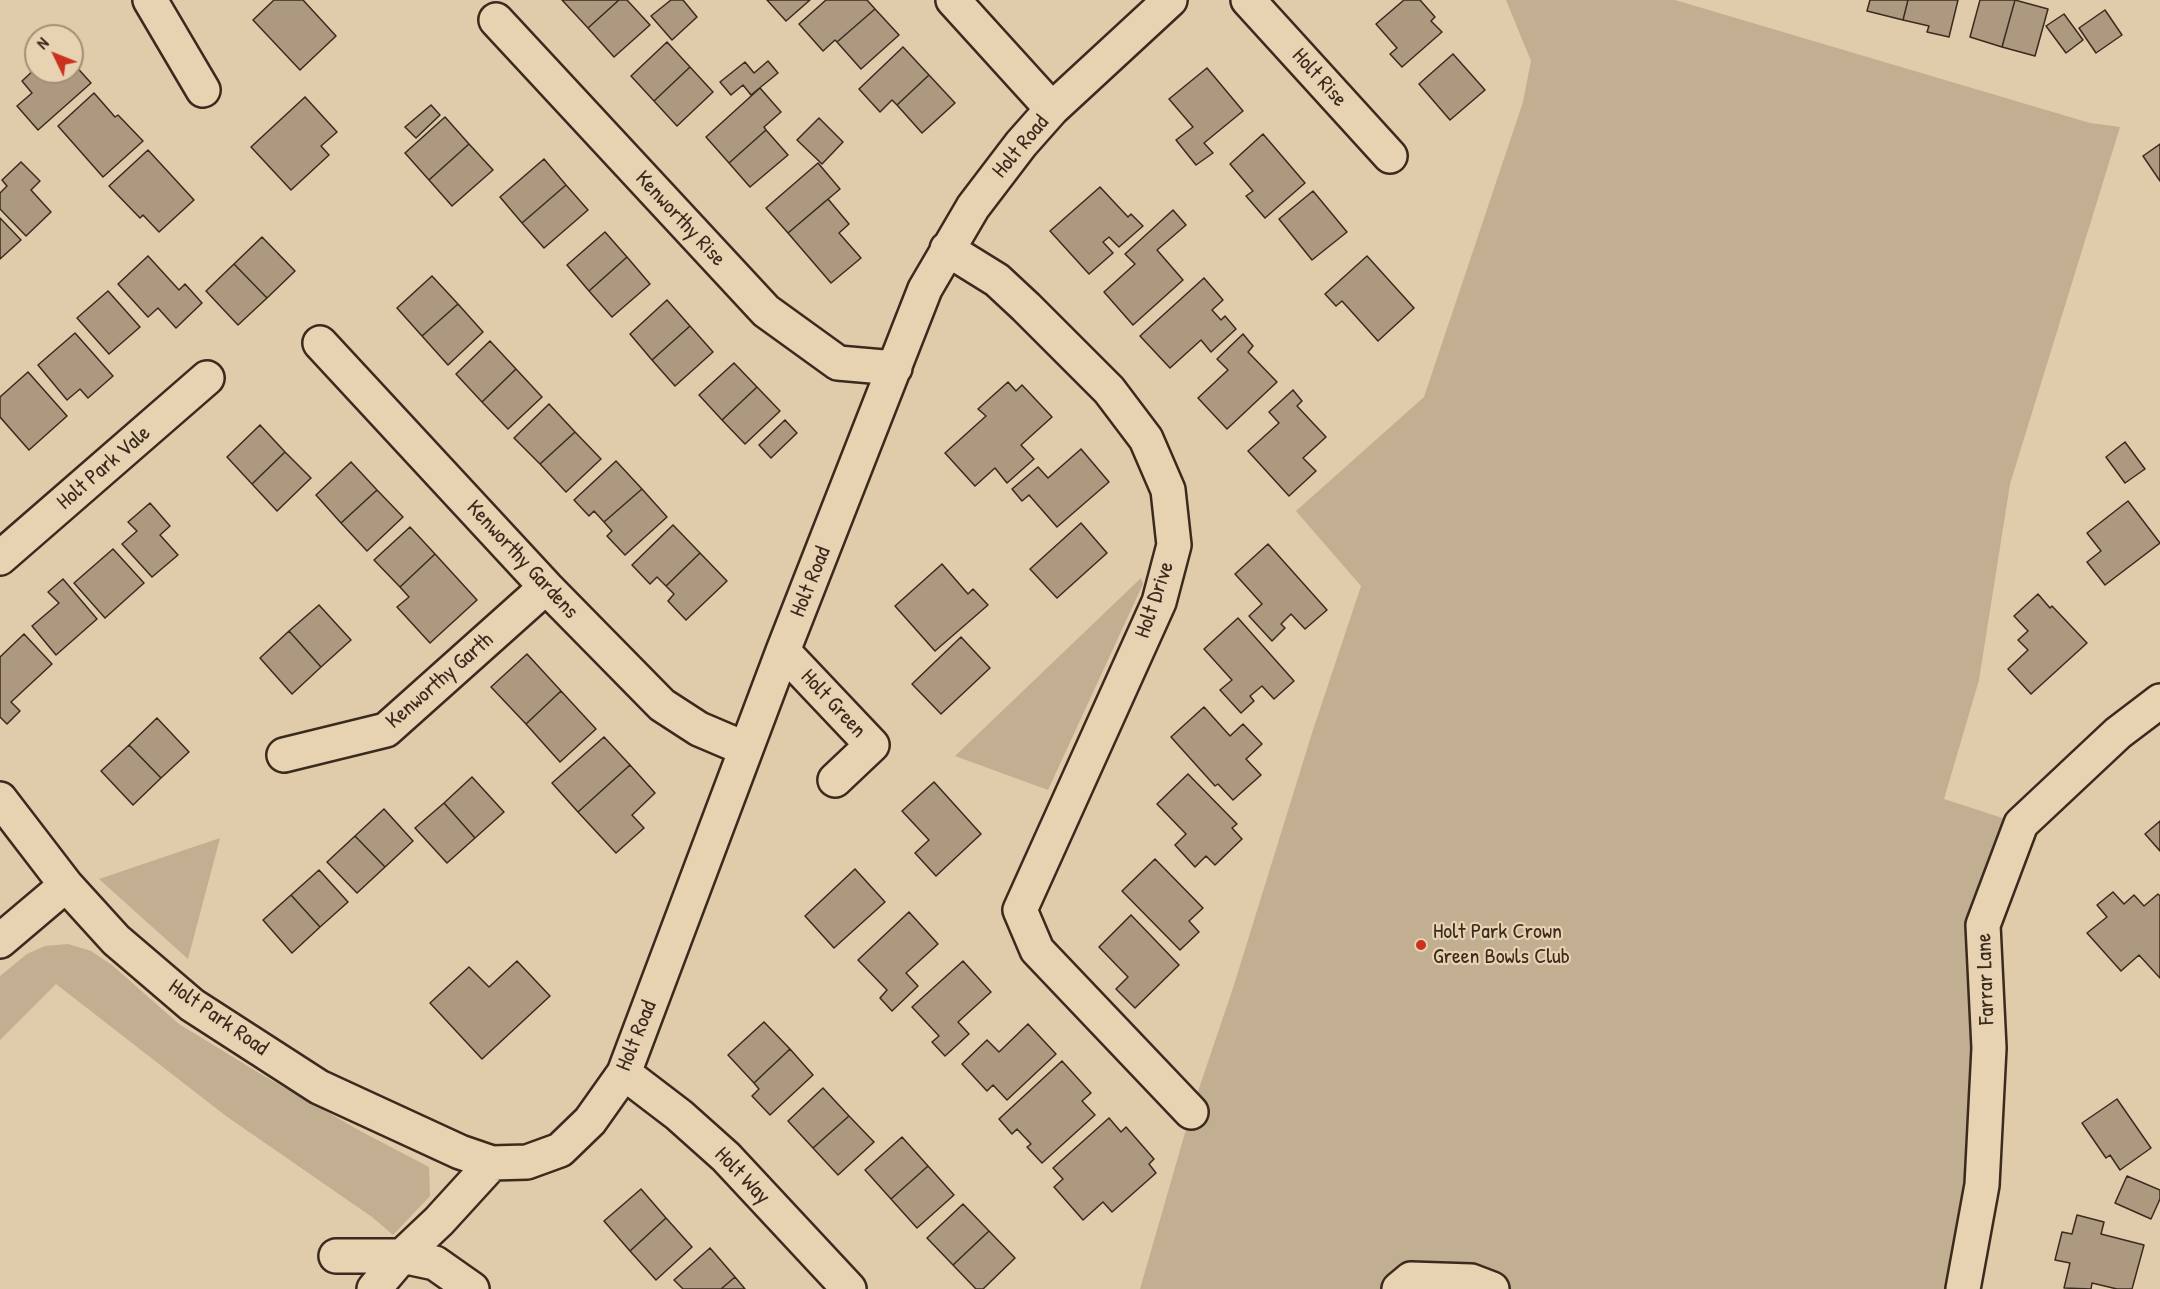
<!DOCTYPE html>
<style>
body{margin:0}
#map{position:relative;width:2160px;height:1289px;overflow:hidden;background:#e0cbab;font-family:"Patrick Hand",sans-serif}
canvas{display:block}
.north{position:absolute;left:24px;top:24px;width:60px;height:60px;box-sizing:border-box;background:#e7d2b1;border:2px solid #a28f76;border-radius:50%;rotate:313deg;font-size:16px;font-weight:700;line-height:24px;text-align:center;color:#3b2a1e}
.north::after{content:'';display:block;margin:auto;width:21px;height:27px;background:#c8321e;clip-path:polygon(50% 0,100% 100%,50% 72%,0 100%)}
</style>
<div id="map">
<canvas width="2160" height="1289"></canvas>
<div class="north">N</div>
</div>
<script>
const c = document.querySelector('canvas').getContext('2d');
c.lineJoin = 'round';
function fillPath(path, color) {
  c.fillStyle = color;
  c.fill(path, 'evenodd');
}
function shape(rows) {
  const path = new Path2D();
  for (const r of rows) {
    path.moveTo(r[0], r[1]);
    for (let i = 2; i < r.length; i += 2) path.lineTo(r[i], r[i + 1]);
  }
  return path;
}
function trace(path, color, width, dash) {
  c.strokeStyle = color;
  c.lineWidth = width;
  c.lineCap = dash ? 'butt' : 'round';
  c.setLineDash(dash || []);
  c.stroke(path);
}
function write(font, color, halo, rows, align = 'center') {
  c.font = font + ' "Patrick Hand",sans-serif';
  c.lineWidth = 4.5;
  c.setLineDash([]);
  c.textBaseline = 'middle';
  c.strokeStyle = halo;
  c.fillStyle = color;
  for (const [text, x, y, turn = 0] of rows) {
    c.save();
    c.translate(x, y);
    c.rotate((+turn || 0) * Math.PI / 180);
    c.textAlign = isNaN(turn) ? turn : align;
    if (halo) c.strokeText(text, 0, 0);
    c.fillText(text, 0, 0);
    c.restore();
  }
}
fillPath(shape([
 [1506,0,1675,0,2090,123,2120,127,2010,484,1979,680,1944,799,2021,824,1983,925,1963,1289,1140,1289,1191,1112,1234,985,1312,733,1361,586,1296,511,1424,397,1523,102,1531,61],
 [1141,578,1143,584,1048,790,955,756],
 [220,838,188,959,99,879],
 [68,944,91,951,112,965,179,1024,264,1076,364,1133,429,1167,430,1196,393,1235,372,1217,226,1116,56,984,0,1040,0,976,27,954,45,946]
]), '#c2ae91');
const building = shape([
 [274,0,303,0,336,36,300,70,253,20,274,0],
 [562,0,619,0,588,28,562,0],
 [619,0,627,0,650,25,614,57,588,28,619,0],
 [671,0,683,0,697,17,672,40,651,16,671,0],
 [767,0,810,0,786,21,767,0],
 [826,0,867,0,875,9,837,42,835,40,823,51,799,24,826,0],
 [1404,0,1420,0,1435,17,1431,21,1442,32,1402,67,1390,54,1397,48,1376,24,1404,0],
 [1870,0,1908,0,1903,20,1867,11,1870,0],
 [1908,0,1958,0,1949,37,1927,32,1929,26,1903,20,1908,0],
 [1980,0,2015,0,2002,47,1970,37,1980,0],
 [2015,0,2048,9,2035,56,2002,47,2015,0],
 [875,9,899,35,861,69,837,42,875,9],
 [2105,10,2122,35,2096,53,2079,28,2105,10],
 [2064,14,2083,40,2066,53,2046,26,2064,14],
 [667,42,690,67,654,101,631,76,667,42],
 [903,47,929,75,897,105,892,100,880,112,859,89,903,47],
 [1453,54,1485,90,1450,120,1419,84,1453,54],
 [768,61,778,73,751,95,743,85,731,95,720,82,745,62,754,73,768,61],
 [72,62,91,83,38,130,17,106,32,93,22,81,36,68,36,72,72,72,72,62],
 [690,67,713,92,677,126,654,101,690,67],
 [1207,68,1243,111,1204,143,1213,153,1196,165,1176,140,1193,127,1169,99,1207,68],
 [929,75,955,103,922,133,897,105,929,75],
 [760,88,781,112,764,127,766,130,729,163,706,137,760,88],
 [94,93,115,117,118,115,143,141,103,177,58,126,94,93],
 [305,97,337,132,321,146,329,155,291,190,251,147,305,97],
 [431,105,440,115,416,138,405,127,431,105],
 [445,117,469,144,429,180,405,153,445,117],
 [819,118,843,142,822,164,797,140,819,118],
 [766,130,788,155,750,187,729,163,766,130],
 [1263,134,1305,183,1265,218,1246,196,1253,191,1230,164,1263,134],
 [469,144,493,170,452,206,429,180,469,144],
 [2160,144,2160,181,2143,156,2160,144],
 [148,150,194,200,159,232,143,215,140,218,109,186,148,150],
 [544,159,566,185,522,223,500,197,544,159],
 [21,162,40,181,31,190,51,212,26,236,0,209,0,193,7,186,2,180,21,162],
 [818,163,840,189,788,233,766,208,818,163],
 [566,185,588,210,544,248,522,223,566,185],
 [1100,187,1128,217,1131,214,1143,226,1119,247,1109,237,1103,242,1113,253,1089,274,1050,231,1100,187],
 [1313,191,1347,232,1312,260,1279,219,1313,191],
 [828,199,849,224,839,233,861,258,831,283,788,233,828,199],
 [1173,210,1186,225,1157,250,1183,280,1133,325,1104,292,1135,264,1125,254,1173,210],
 [0,218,21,240,0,259,0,218],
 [605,232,627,257,589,291,567,265,605,232],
 [262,237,295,271,267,298,234,264,262,237],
 [148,256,179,290,185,284,202,303,176,328,158,308,148,317,118,284,148,256],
 [1367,256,1414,308,1378,341,1342,301,1336,306,1325,294,1367,256],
 [627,257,650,284,612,317,589,291,627,257],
 [234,264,267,298,238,325,206,291,234,264],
 [432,276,458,304,422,336,397,308,432,276],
 [1204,278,1223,300,1212,310,1221,320,1225,316,1236,329,1211,352,1201,340,1170,368,1140,336,1204,278],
 [108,291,140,327,109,354,77,318,108,291],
 [667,300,690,326,652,360,630,334,667,300],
 [458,304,483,332,448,365,422,336,458,304],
 [690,326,713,352,675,386,652,360,690,326],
 [75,333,113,376,88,398,80,389,67,400,38,365,75,333],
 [1243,334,1253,346,1248,352,1277,382,1227,429,1198,398,1228,370,1217,359,1243,334],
 [490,341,516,369,482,402,456,374,490,341],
 [734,363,757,387,722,420,699,395,734,363],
 [516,369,542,397,508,429,482,402,516,369],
 [28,372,67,416,29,450,0,417,0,397,28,372],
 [1008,382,1016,391,1022,385,1052,417,1021,445,1034,459,1007,483,995,468,975,486,945,453,986,416,978,409,1008,382],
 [757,387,780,411,745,444,722,420,757,387],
 [1293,390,1302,401,1297,406,1326,437,1303,458,1316,471,1289,496,1248,451,1279,423,1269,412,1293,390],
 [549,404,575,432,540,464,514,438,549,404],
 [785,420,797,433,771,458,759,445,785,420],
 [260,425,285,452,252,484,227,457,260,425],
 [575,432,601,459,566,492,540,464,575,432],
 [2125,442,2145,469,2125,483,2106,457,2125,442],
 [1081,449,1109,482,1057,527,1029,495,1022,501,1012,489,1038,467,1048,478,1081,449],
 [285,452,311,478,277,511,252,484,285,452],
 [616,461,642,489,604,522,594,511,589,516,574,500,616,461],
 [351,462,377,490,341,523,316,495,351,462],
 [642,489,667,517,625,555,607,536,612,531,604,522,642,489],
 [377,490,403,517,367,551,341,523,377,490],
 [2128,501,2160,543,2105,585,2087,562,2101,551,2087,533,2128,501],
 [150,503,170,526,160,535,178,555,152,577,122,544,137,531,128,522,150,503],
 [1081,523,1107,553,1057,598,1030,569,1081,523],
 [673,525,700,553,666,586,657,577,650,584,632,565,673,525],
 [410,527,435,554,400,587,374,560,410,527],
 [1268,544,1327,610,1305,629,1291,614,1281,624,1285,628,1272,641,1249,616,1262,604,1235,574,1268,544],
 [113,549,144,583,105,618,74,583,113,549],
 [700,553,727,581,686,620,668,601,674,594,666,586,700,553],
 [435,554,477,600,430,643,397,607,409,597,400,587,435,554],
 [942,564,968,594,973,589,988,605,935,651,895,606,942,564],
 [63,579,97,619,56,655,32,626,59,603,48,592,63,579],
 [2038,594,2050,608,2052,606,2087,643,2031,694,2008,669,2028,650,2018,640,2028,631,2014,616,2038,594],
 [319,605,351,640,321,667,289,631,319,605],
 [1238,618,1294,681,1274,699,1262,686,1250,696,1254,701,1241,713,1220,690,1232,680,1204,649,1238,618],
 [289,631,321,667,292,694,260,658,289,631],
 [24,634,52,664,11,702,20,711,7,724,0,717,0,657,24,634],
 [961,637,990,668,941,714,912,684,961,637],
 [527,654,561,691,526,724,491,687,527,654],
 [561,691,596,729,560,762,526,724,561,691],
 [1204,707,1230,736,1243,724,1262,744,1246,759,1261,775,1233,800,1218,784,1215,786,1171,737,1204,707],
 [157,718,189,752,161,778,129,745,157,718],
 [604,737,630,765,578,812,552,783,604,737],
 [129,745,161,778,133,805,101,771,129,745],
 [630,765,655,793,632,815,644,828,616,853,578,812,630,765],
 [1188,774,1237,824,1232,828,1242,839,1215,865,1206,856,1195,867,1175,845,1186,834,1157,804,1188,774],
 [472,777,504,812,475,838,444,803,472,777],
 [934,782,981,834,936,876,915,853,929,840,902,811,934,782],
 [444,803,475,838,447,863,415,828,444,803],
 [384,809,413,841,385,867,355,836,384,809],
 [2160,821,2160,851,2145,834,2160,821],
 [355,836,385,867,357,893,327,862,355,836],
 [1155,859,1203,908,1189,921,1199,932,1180,950,1122,891,1155,859],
 [855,869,885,902,834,948,805,916,855,869],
 [319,870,348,902,320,927,291,895,319,870],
 [2113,892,2124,904,2134,895,2144,906,2158,894,2160,896,2160,978,2139,955,2121,971,2087,933,2107,917,2097,905,2113,892],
 [291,895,320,927,292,953,263,920,291,895],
 [909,912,938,944,906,973,918,986,892,1011,880,998,887,990,858,960,909,912],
 [1131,915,1179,965,1135,1008,1116,989,1128,977,1099,947,1131,915],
 [517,961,550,996,482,1059,430,1003,469,967,489,987,517,961],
 [963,961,991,992,958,1022,969,1034,945,1056,932,1042,939,1036,912,1007,963,961],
 [764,1022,790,1049,754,1083,728,1055,764,1022],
 [1028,1024,1056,1054,1007,1100,993,1085,987,1091,962,1064,987,1040,999,1052,1028,1024],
 [790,1049,813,1075,770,1115,752,1096,759,1089,754,1083,790,1049],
 [1062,1061,1091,1093,1082,1101,1095,1115,1042,1163,1027,1147,1031,1144,1017,1129,1012,1134,999,1119,1062,1061],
 [823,1088,849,1116,813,1148,788,1121,823,1088],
 [2117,1099,2151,1148,2120,1170,2110,1155,2106,1158,2082,1123,2117,1099],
 [849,1116,874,1142,838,1175,813,1148,849,1116],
 [1109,1118,1121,1132,1126,1127,1154,1159,1149,1164,1156,1173,1112,1212,1103,1202,1083,1220,1054,1187,1063,1179,1053,1168,1109,1118],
 [902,1137,928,1166,891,1199,865,1170,902,1137],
 [928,1166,954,1195,917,1228,891,1199,928,1166],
 [2127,1176,2160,1190,2160,1199,2151,1219,2115,1203,2127,1176],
 [641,1189,666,1218,630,1251,604,1221,641,1189],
 [963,1204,989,1231,953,1265,927,1238,963,1204],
 [2077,1215,2104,1222,2101,1234,2144,1245,2132,1289,2117,1289,2092,1283,2091,1289,2064,1288,2070,1263,2055,1260,2062,1232,2072,1234,2077,1215],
 [666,1218,692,1247,656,1280,630,1251,666,1218],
 [989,1231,1015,1258,983,1289,976,1289,953,1265,989,1231],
 [710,1248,735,1277,721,1289,683,1289,674,1280,710,1248],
 [735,1277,745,1289,721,1289,735,1277]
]);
fillPath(building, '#ad9980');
trace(building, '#3b2a1e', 1.5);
const minor = shape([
 [150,0,203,90],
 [953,0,1052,109],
 [1248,0,1390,156],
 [496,20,766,311,838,363,895,368],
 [947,249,997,280,1026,307,1109,390,1146,439,1168,490,1174,545,1159,602,1020,910,1037,950,1191,1112],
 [320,343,546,587,662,705,699,729,746,749],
 [0,558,207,378],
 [783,651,872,745,835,780],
 [284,755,386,730,546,587],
 [0,799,66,885,116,940,192,1005,319,1087,460,1152,492,1163,527,1162,560,1150,590,1121,624,1073,783,651,925,289,973,207,1021,144,1052,109,1170,0],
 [0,941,66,885],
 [624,1073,679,1115,726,1157,849,1289],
 [336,1256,402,1256,435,1263,472,1289],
 [374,1289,402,1256,439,1221,492,1163],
 [1399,1289,1411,1279,1471,1281,1492,1289],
 [1963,1289,1982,1185,1989,1048,1983,925,2021,824,2118,733,2160,701]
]);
trace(minor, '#3b2a1e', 38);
trace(minor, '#e7d2b1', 33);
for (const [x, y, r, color] of [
 [1421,945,6,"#c8321e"]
]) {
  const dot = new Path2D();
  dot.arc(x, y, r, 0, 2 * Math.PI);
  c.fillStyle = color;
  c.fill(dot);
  trace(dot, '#e7d2b1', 2);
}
write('22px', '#3b2a1e', '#e7d2b1', [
 ["Holt Rise",1319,78,48],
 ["Holt Road",1021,147,-50],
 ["Kenworthy Rise",680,219,47],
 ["Holt Park Vale",104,468,-41],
 ["Kenworthy Gardens",522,560,47],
 ["Holt Road",811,582,-68],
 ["Holt Drive",1155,600,-71],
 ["Kenworthy Garth",440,681,-41],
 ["Holt Green",833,704,47],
 ["Farrar Lane",1986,979,-92],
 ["Holt Park Road",218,1018,35],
 ["Holt Road",637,1036,-68],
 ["Holt Way",742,1176,46]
]);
write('22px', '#3b2a1e', '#e7d2b1', [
 ["Holt Park Crown",1433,932],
 ["Green Bowls Club",1433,957]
], 'left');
</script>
